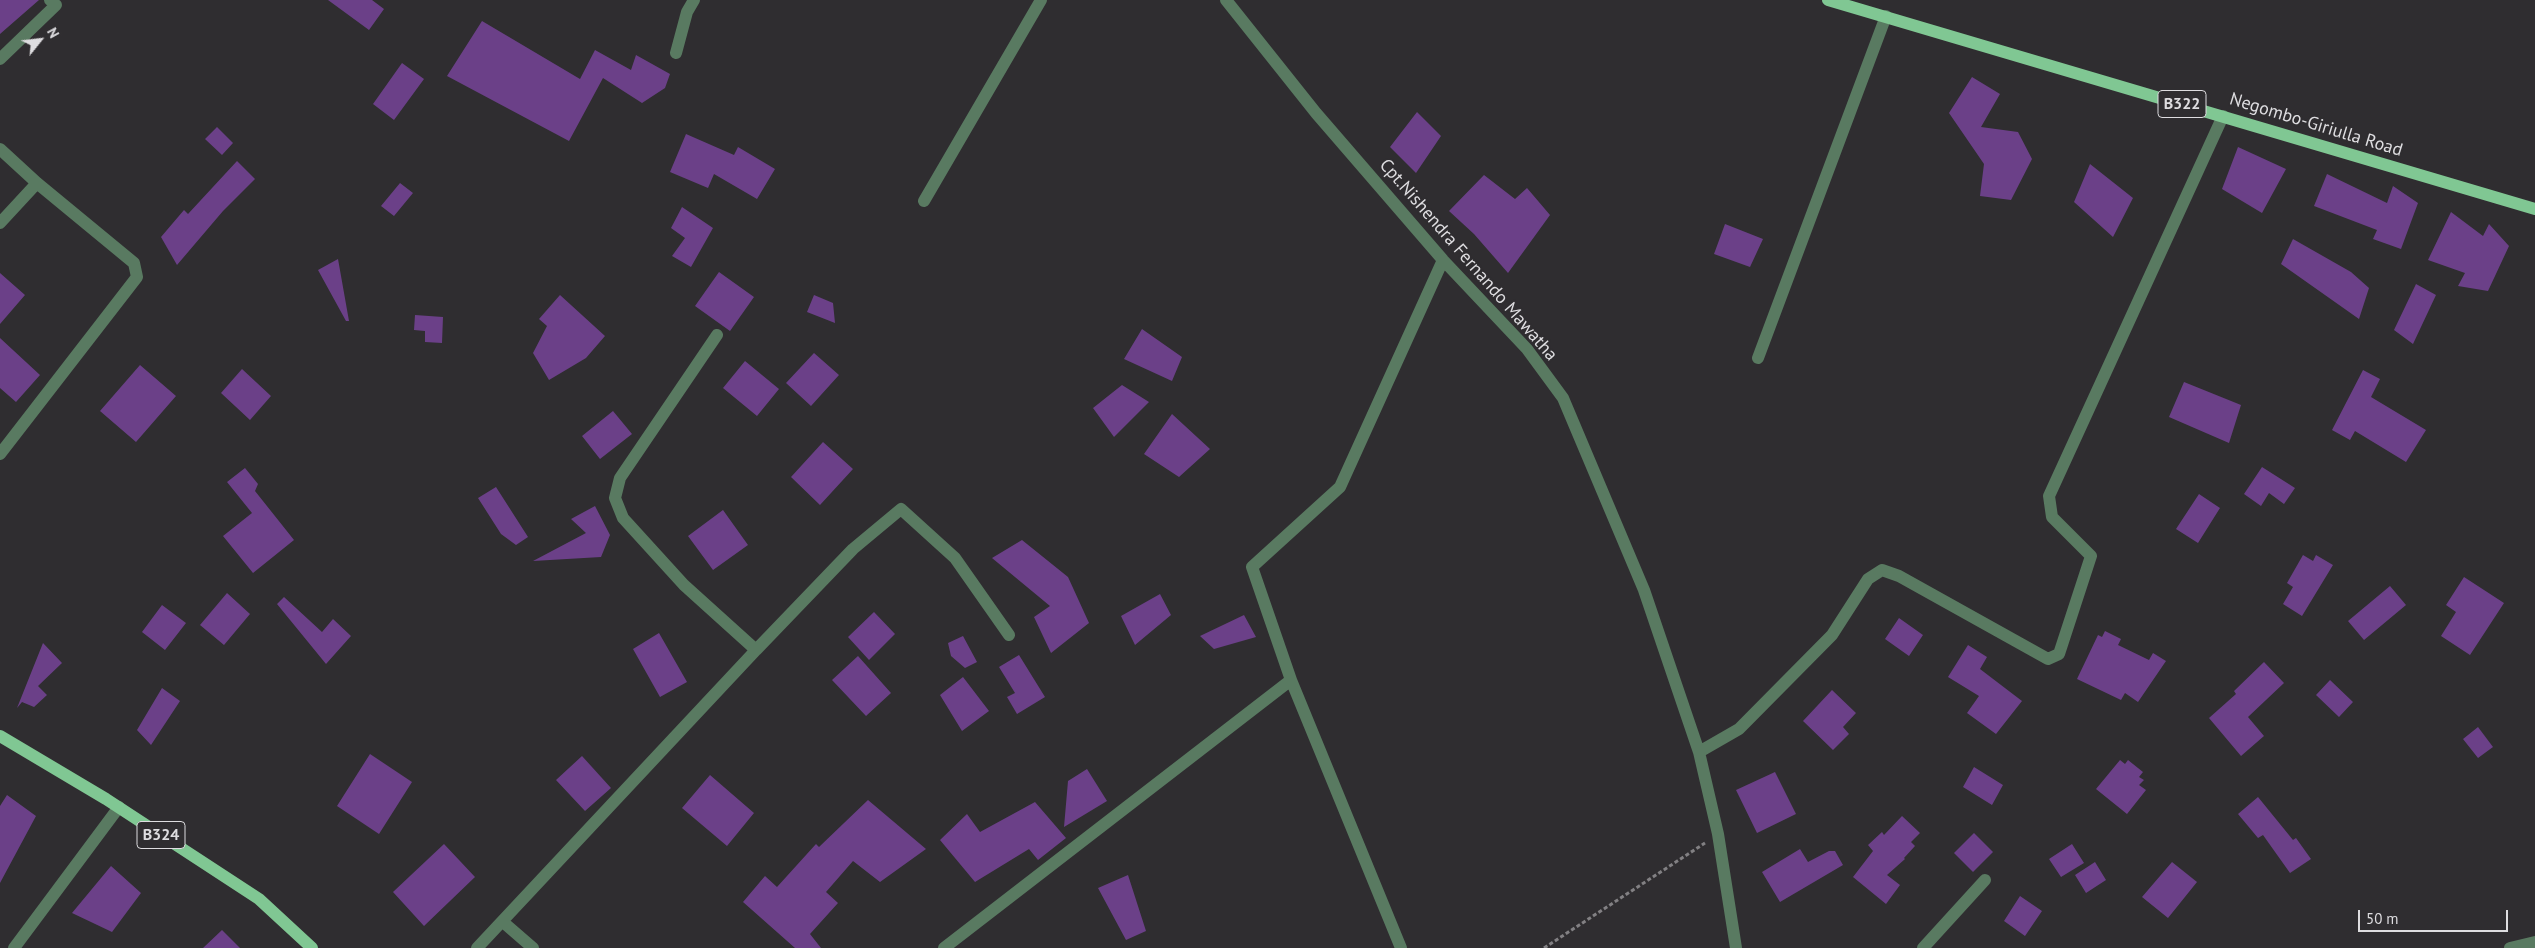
<!DOCTYPE html>
<style>
body{margin:0}
#map{position:relative;width:2535px;height:948px;overflow:hidden;background:#2f2d30;font-family:"PT Sans",sans-serif}
canvas{display:block}
.north{position:absolute;left:15px;top:15px;width:50px;height:50px;-webkit-text-stroke:4px #2f2d30;paint-order:stroke;rotate:61deg;font-size:14px;font-weight:700;line-height:20px;text-align:center;color:#dedde0}
.north::after{content:'';display:block;margin:auto;width:18px;height:22px;background:#dedde0;clip-path:polygon(50% 0,100% 100%,50% 72%,0 100%)}
.scale{position:absolute;left:2358px;top:910px;width:150px;height:22px;box-sizing:border-box;border:2px solid #dedde0;border-top:0;padding-left:6px;font-size:15px;line-height:18px;white-space:nowrap;color:#dedde0;-webkit-text-stroke:4px #2f2d30;paint-order:stroke}
</style>
<div id="map">
<canvas width="2535" height="948"></canvas>
<div class="north">N</div>
<div class="scale">50 m</div>
</div>
<script>
const c = document.querySelector('canvas').getContext('2d');
c.lineJoin = 'round';
function fillPath(path, color) {
  c.fillStyle = color;
  c.fill(path, 'evenodd');
}
function shape(rows) {
  const path = new Path2D();
  for (const r of rows) {
    path.moveTo(r[0], r[1]);
    for (let i = 2; i < r.length; i += 2) path.lineTo(r[i], r[i + 1]);
  }
  return path;
}
function trace(path, color, width, dash) {
  c.strokeStyle = color;
  c.lineWidth = width;
  c.lineCap = dash ? 'butt' : 'round';
  c.setLineDash(dash || []);
  c.stroke(path);
}
function write(font, color, halo, rows, align = 'center') {
  c.font = font + ' "PT Sans",sans-serif';
  c.lineWidth = 4;
  c.setLineDash([]);
  c.textBaseline = 'middle';
  c.strokeStyle = halo;
  c.fillStyle = color;
  for (const [text, x, y, turn = 0] of rows) {
    c.save();
    c.translate(x, y);
    c.rotate((+turn || 0) * Math.PI / 180);
    c.textAlign = isNaN(turn) ? turn : align;
    if (halo) c.strokeText(text, 0, 0);
    c.fillText(text, 0, 0);
    c.restore();
  }
}
fillPath(shape([
 [0,0,39,0,0,34],
 [328,0,372,0,384,9,369,30],
 [482,21,580,79,595,50,631,70,636,55,670,74,665,88,642,103,603,78,569,141,447,76],
 [402,63,424,79,394,120,373,104],
 [1972,77,2000,94,1981,127,2018,132,2032,159,2011,200,1980,196,1984,164,1949,113],
 [1417,112,1441,136,1416,173,1390,147],
 [217,127,233,143,222,155,205,139],
 [686,134,734,155,738,147,775,169,757,199,714,174,708,188,670,172],
 [2238,147,2286,169,2262,213,2222,189],
 [237,161,255,179,223,211,177,265,161,237,184,210,188,214],
 [2090,164,2133,198,2113,237,2074,202],
 [2327,174,2387,203,2393,186,2418,203,2401,249,2373,239,2377,230,2314,206],
 [1484,175,1515,199,1527,188,1550,215,1508,273,1474,234,1449,211],
 [400,183,413,193,394,216,381,206],
 [682,207,713,228,691,267,672,256,685,238,671,228],
 [2451,212,2483,236,2489,224,2509,246,2488,291,2458,286,2465,273,2428,260],
 [1725,224,1763,239,1750,267,1714,254],
 [2293,239,2351,272,2369,288,2359,319,2281,264],
 [338,259,349,321,346,321,318,270],
 [719,272,754,297,730,331,695,306],
 [0,273,25,295,0,324],
 [2416,284,2436,295,2413,344,2394,330],
 [560,295,605,336,586,358,549,380,533,353,547,326,539,319],
 [814,295,833,303,835,323,807,312],
 [415,315,443,317,442,343,425,342,425,331,414,330],
 [1142,329,1182,357,1172,381,1124,359],
 [0,338,40,375,16,402,0,388],
 [814,353,839,375,811,406,786,383],
 [745,361,779,389,757,416,723,388],
 [140,365,176,396,136,442,100,411],
 [242,369,271,396,250,420,221,393],
 [2363,370,2380,379,2371,397,2426,430,2406,462,2355,431,2350,440,2332,430],
 [2184,382,2241,405,2229,443,2169,417],
 [1122,385,1149,402,1114,437,1093,408],
 [613,411,632,434,600,459,582,436],
 [1172,414,1210,449,1179,477,1144,454],
 [823,442,853,469,820,505,791,477],
 [2262,467,2295,488,2284,504,2269,493,2261,506,2244,494],
 [245,468,258,484,255,491,294,540,253,573,223,536,252,513,227,482],
 [496,487,528,537,516,545,501,534,478,498],
 [2199,494,2220,508,2198,543,2176,529],
 [595,506,610,535,601,557,533,561,586,533,571,519],
 [723,510,748,545,713,570,688,536],
 [1022,540,1068,577,1089,623,1051,653,1034,617,1050,606,992,558],
 [2303,555,2313,561,2316,555,2333,565,2302,616,2283,604,2293,587,2287,583],
 [2464,577,2504,603,2470,655,2441,636,2456,612,2446,605],
 [2390,586,2406,605,2364,640,2348,621],
 [227,593,250,614,224,645,200,625],
 [1160,594,1171,615,1135,645,1121,616],
 [284,597,322,632,333,619,351,636,326,664,277,604],
 [162,605,186,623,165,650,142,632],
 [874,612,895,634,869,660,848,637],
 [1244,615,1256,637,1214,649,1200,636],
 [1899,618,1923,635,1909,656,1885,639],
 [2105,631,2121,639,2118,645,2149,660,2153,653,2166,661,2138,702,2125,693,2121,700,2077,679,2098,635,2102,637],
 [659,633,687,682,660,697,633,649],
 [963,636,977,662,965,668,951,656,948,643],
 [43,643,62,663,38,686,47,695,34,707,22,702,17,708],
 [1968,645,1987,657,1980,669,2022,701,1996,734,1967,713,1979,696,1948,677],
 [1019,655,1045,697,1017,714,1007,697,1015,693,999,667],
 [858,656,891,693,866,716,832,680],
 [2264,662,2284,683,2248,717,2264,736,2241,756,2209,718,2236,694,2234,691],
 [963,677,989,711,962,731,940,695],
 [2330,680,2353,702,2339,717,2316,695],
 [162,688,180,701,151,745,137,730],
 [1832,690,1856,713,1843,727,1849,734,1833,750,1803,721],
 [2478,727,2493,747,2478,758,2463,739],
 [370,754,412,782,379,834,337,806],
 [582,756,611,788,585,811,556,780],
 [2120,760,2125,764,2128,760,2143,772,2139,777,2144,780,2139,785,2146,790,2127,814,2096,789],
 [1974,767,2003,785,1992,805,1963,787],
 [1087,769,1107,801,1064,827,1068,781],
 [1775,772,1796,814,1757,833,1736,790],
 [710,775,754,813,727,846,682,808],
 [7,795,36,816,0,883,0,806],
 [2258,797,2293,840,2296,838,2311,859,2290,873,2263,835,2258,838,2238,814],
 [868,800,926,849,880,882,853,861,826,892,838,903,810,934,821,948,795,948,743,902,765,876,777,887,816,844,819,847],
 [1035,802,1066,838,1038,860,1029,849,975,882,940,840,967,814,980,832],
 [1902,816,1920,833,1911,842,1915,846,1904,858,1905,859,1887,875,1900,885,1886,904,1853,877,1873,851,1868,845,1882,832,1884,835],
 [1974,833,1993,852,1973,872,1954,853],
 [444,844,475,877,424,926,393,892],
 [2072,844,2084,863,2061,877,2049,859],
 [1800,849,1808,862,1829,851,1835,851,1843,865,1780,902,1762,872],
 [2095,862,2106,880,2086,893,2075,875],
 [2172,862,2197,882,2168,918,2142,897],
 [111,866,141,893,112,932,72,913],
 [1128,875,1146,931,1126,940,1098,888],
 [2020,896,2042,911,2025,936,2004,921],
 [222,930,240,948,203,948]
]), '#6b4088');
trace(shape([
 [1544,948,1705,843]
]), '#828083', 3, [4, 2.5]);
trace(shape([
 [1226,0,1316,113,1443,260,1527,349,1563,398,1644,590,1699,752,1718,834,1736,948],
 [676,53,687,12,694,0],
 [0,59,56,5,50,0],
 [0,149,37,183,134,263,137,277,0,454],
 [924,201,1041,0],
 [0,223,37,183],
 [1758,358,1886,16],
 [756,650,853,549,901,509,955,558,1009,635],
 [1699,752,1739,729,1832,635,1868,579,1882,570,1899,576,2048,659,2059,654,2091,556,2052,517,2049,496,2223,116],
 [503,922,533,948],
 [14,948,119,807],
 [477,948,756,650,684,585,623,518,615,498,620,478,717,335],
 [944,948,1291,680],
 [1401,948,1291,680,1252,567,1340,487,1443,260],
 [1923,948,1985,880],
 [2510,948,2535,942]
]), '#597a61', 12);
trace(shape([
 [1828,0,2535,209],
 [0,736,106,799,259,899,312,948]
]), '#80c793', 12);
for (const [x, y, w] of [
 [2182,104,48],
 [161,835,48]
]) {
  const box = new Path2D();
  box.roundRect(x - w / 2, y - 13.5, w, 27, 4);
  c.fillStyle = '#2f2d30';
  c.fill(box);
  trace(box, '#dedde0', 1);
}
write('bold 16px', '#dedde0', null, [
 ["B322",2182,104],
 ["B324",161,835]
]);
write('18px', '#dedde0', '#2f2d30', [
 ["Negombo-Giriulla Road",2316,125,17],
 ["Cpt.Nishendra Fernando Mawatha",1468,260,49]
]);
</script>
